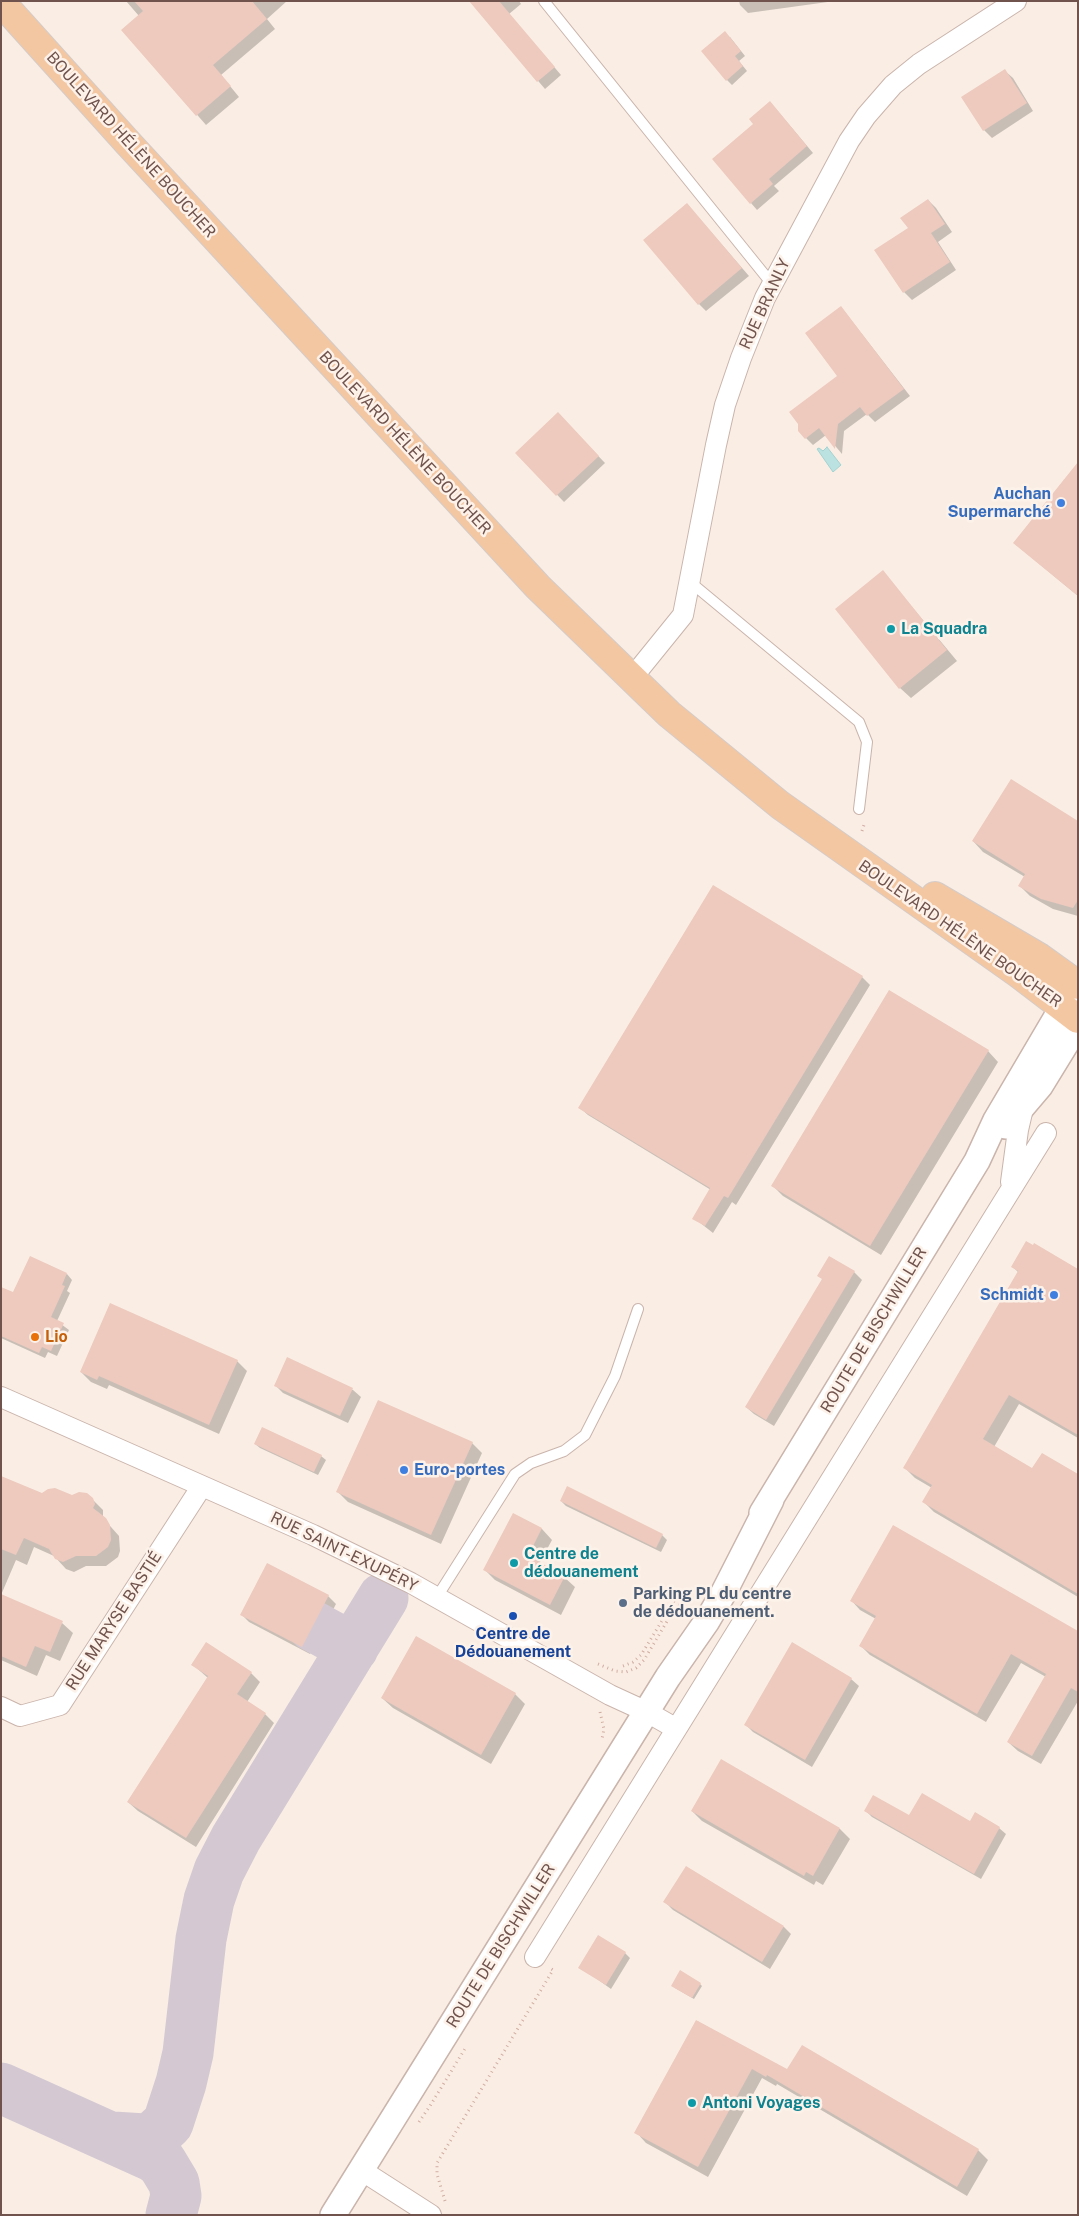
<!DOCTYPE html>
<meta charset="utf-8">
<style>
body{margin:0}
#map{position:relative;width:1079px;height:2216px;overflow:hidden;background:#faeee4;font-family:"Public Sans",sans-serif}
canvas{display:block}
.frame{position:absolute;inset:0;border:2px solid #70534c;pointer-events:none}
</style>
<div id="map">
<canvas width="1079" height="2216"></canvas>
<div class="frame"></div>
</div>
<script>
const c = document.querySelector('canvas').getContext('2d');
c.lineJoin = 'round';
function fillPath(path, color) {
  c.fillStyle = color;
  c.fill(path, 'evenodd');
}
function shape(rows) {
  const path = new Path2D();
  for (const r of rows) {
    path.moveTo(r[0], r[1]);
    for (let i = 2; i < r.length; i += 2) path.lineTo(r[i], r[i + 1]);
  }
  return path;
}
function trace(path, color, width, dash) {
  c.strokeStyle = color;
  c.lineWidth = width;
  c.lineCap = dash ? 'butt' : 'round';
  c.setLineDash(dash || []);
  c.stroke(path);
}
function write(font, color, halo, rows, align = 'center') {
  c.font = font + ' "Public Sans",sans-serif';
  c.lineWidth = 5;
  c.setLineDash([]);
  c.textBaseline = 'middle';
  c.strokeStyle = halo;
  c.fillStyle = color;
  for (const [text, x, y, turn = 0] of rows) {
    c.save();
    c.translate(x, y);
    c.rotate((+turn || 0) * Math.PI / 180);
    c.textAlign = isNaN(turn) ? turn : align;
    if (halo) c.strokeText(text, 0, 0);
    c.fillText(text, 0, 0);
    c.restore();
  }
}
const water = shape([
 [827,447,841,465,833,472,817,449,819,448,823,451,827,447]
]);
fillPath(water, '#bbe1e0');
trace(water, '#a2d2d1', 1);
fillPath(shape([
 [126,1,287,1,267,19,275,29,221,75,239,97,206,125,123,30,139,16],
 [470,1,519,1,521,4,509,14,561,75,545,89],
 [739,1,835,1,748,13,740,5],
 [730,37,745,56,739,61,747,71,732,85,727,80],
 [1005,71,1013,78,1033,111,992,138,984,130],
 [776,109,813,153,774,186,779,191,757,210,751,203],
 [928,200,936,208,952,232,938,242,956,270,912,300,904,292,909,229],
 [687,204,749,276,706,311,699,304],
 [841,307,910,396,875,422,867,414,844,431,842,454,826,435,813,445,806,438,838,376],
 [558,414,605,463,564,502,517,453],
 [1078,464,1078,596,1014,543],
 [883,572,957,661,911,698,900,688],
 [1078,822,1078,916,1053,909,1030,896,1020,886,1025,877,983,852,973,841],
 [862,977,870,985,736,1205,732,1202,713,1233,694,1218,711,1190,588,1115,580,1108],
 [988,1051,998,1062,881,1255,783,1196,773,1186],
 [830,1257,854,1272,862,1280,774,1426,754,1414,746,1407,823,1280],
 [1013,1267,1078,1270,1078,1438,1019,1404,994,1447,1033,1470,1078,1475,1078,1597,934,1512,924,1502,932,1488,915,1478,905,1468,1019,1273],
 [67,1274,72,1280,67,1291,70,1293,57,1321,69,1330,57,1356,48,1352,45,1358,1,1338,1,1289,13,1294],
 [288,1359,353,1390,361,1397,348,1423,283,1393,275,1385],
 [237,1361,247,1371,219,1434,109,1385,107,1389,91,1382,81,1372],
 [472,1443,482,1453,441,1544,348,1502,338,1492],
 [255,1444,321,1456,326,1460,318,1475,260,1448],
 [1,1477,42,1495,92,1499,103,1510,103,1518,119,1536,120,1551,118,1557,106,1566,86,1566,74,1572,66,1569,54,1556,34,1547,27,1565,16,1560,1,1595],
 [561,1501,662,1535,667,1540,661,1552,566,1506],
 [513,1515,542,1529,552,1540,539,1564,564,1577,575,1587,561,1615,495,1580,485,1570],
 [1,1596,62,1623,73,1633,60,1661,46,1655,37,1676,1,1660],
 [328,1596,336,1604,310,1654,249,1622,241,1614],
 [851,1600,1078,1632,1078,1701,1041,1764,1018,1751,1008,1742,1046,1677,1021,1663,986,1722,870,1655,861,1646,876,1619,860,1610],
 [192,1664,251,1673,260,1682,247,1702,265,1714,274,1723,196,1847,138,1811,128,1802,208,1678],
 [851,1679,859,1686,812,1767,753,1732,745,1724],
 [515,1694,525,1704,491,1764,393,1708,382,1698],
 [692,1811,840,1829,850,1839,823,1885,816,1881,814,1885,702,1821],
 [866,1811,909,1817,971,1822,999,1828,1006,1834,981,1879,872,1817],
 [665,1902,784,1927,791,1934,770,1969,673,1910],
 [625,1953,630,1958,611,1989,580,1967],
 [700,1984,702,1986,694,1999,675,1988],
 [697,2021,788,2071,978,2150,988,2160,967,2196,777,2084,776,2086,762,2078,708,2177,646,2143,636,2132]
]), '#0003');
trace(shape([
 [313,1626,353,1648],
 [1,2088,154,2157,162,2163,174,2183,176,2196,171,2215],
 [113,2137,145,2139,154,2136,168,2123,181,2083,188,2053,201,1939,209,1900,219,1871,236,1838,383,1598]
]), '#d4c9d3', 51);
fillPath(shape([
 [134,1,252,1,267,19,213,65,231,86,196,116,121,30,143,11],
 [469,1,499,1,555,67,537,82],
 [725,31,741,51,735,56,743,66,726,81,701,51],
 [1005,69,1027,103,983,131,961,97],
 [770,101,807,146,769,179,773,184,750,204,712,159,753,124,749,119],
 [928,199,945,224,931,233,950,262,903,293,874,250,908,228,900,218],
 [687,203,742,268,698,305,643,240],
 [841,306,904,389,867,416,860,407,838,424,835,449,819,428,805,439,798,431,798,424,789,412,837,376,805,333],
 [558,412,599,456,556,496,515,453],
 [1078,462,1078,596,1013,543],
 [883,570,947,650,899,689,835,609],
 [1011,779,1078,821,1078,900,1073,908,1041,899,1018,886,1025,874,972,841],
 [713,885,863,976,728,1198,724,1196,705,1226,692,1219,710,1188,578,1108],
 [889,990,989,1050,870,1246,771,1186],
 [1026,1241,1033,1245,1034,1243,1078,1269,1078,1435,1009,1395,983,1439,1032,1468,1042,1453,1078,1474,1078,1594,922,1502,932,1485,903,1468,1018,1271,1011,1267],
 [30,1256,67,1273,62,1285,65,1286,51,1317,64,1323,51,1351,42,1347,39,1353,1,1336,1,1287,13,1292],
 [829,1256,855,1271,766,1420,745,1407,822,1279,817,1276],
 [110,1303,238,1360,209,1425,99,1376,97,1380,80,1372],
 [287,1357,353,1388,340,1416,274,1386],
 [378,1400,473,1442,431,1535,336,1492],
 [262,1427,322,1455,314,1472,254,1444],
 [1,1476,42,1493,48,1489,55,1488,72,1495,79,1492,87,1493,93,1498,95,1504,93,1508,106,1518,110,1525,111,1540,108,1547,96,1556,76,1556,63,1562,55,1559,49,1549,24,1538,16,1555,1,1549],
 [567,1486,663,1534,656,1548,560,1501],
 [513,1513,542,1528,528,1556,565,1576,550,1605,483,1570],
 [893,1525,1078,1631,1078,1692,1071,1688,1032,1756,1007,1742,1046,1674,1011,1654,977,1714,859,1646,876,1616,850,1601],
 [267,1563,329,1595,302,1647,240,1615],
 [1,1594,63,1621,50,1652,35,1646,26,1667,1,1656],
 [416,1636,516,1693,481,1755,381,1698],
 [206,1642,252,1672,237,1694,266,1713,186,1838,127,1802,208,1676,191,1665],
 [792,1642,852,1678,805,1760,744,1725],
 [721,1759,840,1828,813,1876,806,1872,804,1876,691,1811],
 [922,1793,970,1821,975,1812,1000,1827,974,1874,864,1811,873,1795,909,1815],
 [686,1866,784,1926,762,1962,663,1902],
 [598,1935,626,1952,606,1985,578,1968],
 [680,1970,701,1983,692,1998,671,1986],
 [696,2020,787,2069,802,2045,979,2149,957,2187,767,2075,766,2077,752,2069,698,2167,634,2133]
]), '#edc9be');
const service = shape([
 [544,1,772,284],
 [689,581,859,722,867,742,859,809],
 [437,1597,515,1474,531,1463,564,1451,585,1435,615,1376,638,1309]
]);
const minor = shape([
 [632,678,683,615,716,445,725,405,741,358,765,298,849,141,866,116,893,85,919,64,1016,1],
 [1011,1182,1018,1130,1024,1104],
 [1,1397,313,1535,411,1583,610,1695,647,1712,675,1728],
 [1,1707,20,1716,60,1705,202,1486],
 [535,1957,1046,1133],
 [361,2170,431,2215]
]);
const tertiary = shape([
 [1006,1126,1040,1086,1078,1024],
 [762,1513,977,1161,996,1120,1072,991],
 [333,2215,668,1677,707,1621,724,1592,771,1500]
]);
const primary = shape([
 [1,2,128,143,538,587,669,714,780,805,1019,974,1078,1019],
 [935,896,1039,957,1078,985]
]);
trace(service, '#cab4ac', 12);
trace(minor, '#cab4ac', 22);
trace(tertiary, '#cab4ac', 28);
trace(primary, '#d4cbc9', 30);
trace(shape([
 [862,831,865,822],
 [598,1664,615,1671,626,1672,636,1668,644,1660,675,1608,687,1615],
 [623,1666,633,1662,641,1655,674,1601,688,1610],
 [600,1712,604,1729,602,1739],
 [419,2122,430,2106,466,2047],
 [445,2201,437,2174,437,2163,553,1970,550,1968]
]), '#d1aca2', 3, [1, 4]);
trace(service, '#fff', 10);
trace(minor, '#fff', 20);
trace(tertiary, '#fff', 25);
trace(primary, '#f3c7a2', 28);
for (const [x, y, r, color] of [
 [1061,503,5,"#3f7fe0"],
 [891,629,5,"#0f9aa8"],
 [1054,1295,5,"#3f7fe0"],
 [35,1337,5,"#e8710a"],
 [404,1470,5,"#3f7fe0"],
 [514,1563,5,"#0f9aa8"],
 [623,1603,5,"#5c6f8a"],
 [513,1616,5,"#1a4fb4"],
 [692,2103,5,"#0f9aa8"]
]) {
  const dot = new Path2D();
  dot.arc(x, y, r, 0, 2 * Math.PI);
  c.fillStyle = color;
  c.fill(dot);
  trace(dot, '#fdf2ea', 2);
}
write('16px', '#70534c', '#fdf2ea', [
 ["BOULEVARD HÉLÈNE BOUCHER",131,145,48],
 ["RUE BRANLY",765,304,-65],
 ["BOULEVARD HÉLÈNE BOUCHER",405,443,47],
 ["BOULEVARD HÉLÈNE BOUCHER",960,934,35],
 ["ROUTE DE BISCHWILLER",874,1330,-59],
 ["RUE SAINT-EXUPÉRY",344,1552,26],
 ["RUE MARYSE BASTIÉ",114,1621,-57],
 ["ROUTE DE BISCHWILLER",501,1946,-58]
]);
write('bold 16px', '#366cbe', '#fdf2ea', [
 ["Auchan",1051,494],
 ["Supermarché",1051,512],
 ["Schmidt",1044,1295],
 ["Euro-portes",414,1470,"left"]
], 'right');
write('bold 16px', '#0d838f', '#fdf2ea', [
 ["La Squadra",901,629],
 ["Centre de",524,1554],
 ["dédouanement",524,1572],
 ["Antoni Voyages",702,2103]
], 'left');
write('bold 16px', '#c56008', '#fdf2ea', [
 ["Lio",45,1337]
], 'left');
write('bold 16px', '#4e5e75', '#fdf2ea', [
 ["Parking PL du centre",633,1594],
 ["de dédouanement.",633,1612]
], 'left');
write('bold 16px', '#164399', '#fdf2ea', [
 ["Centre de",513,1634],
 ["Dédouanement",513,1652]
]);
</script>
